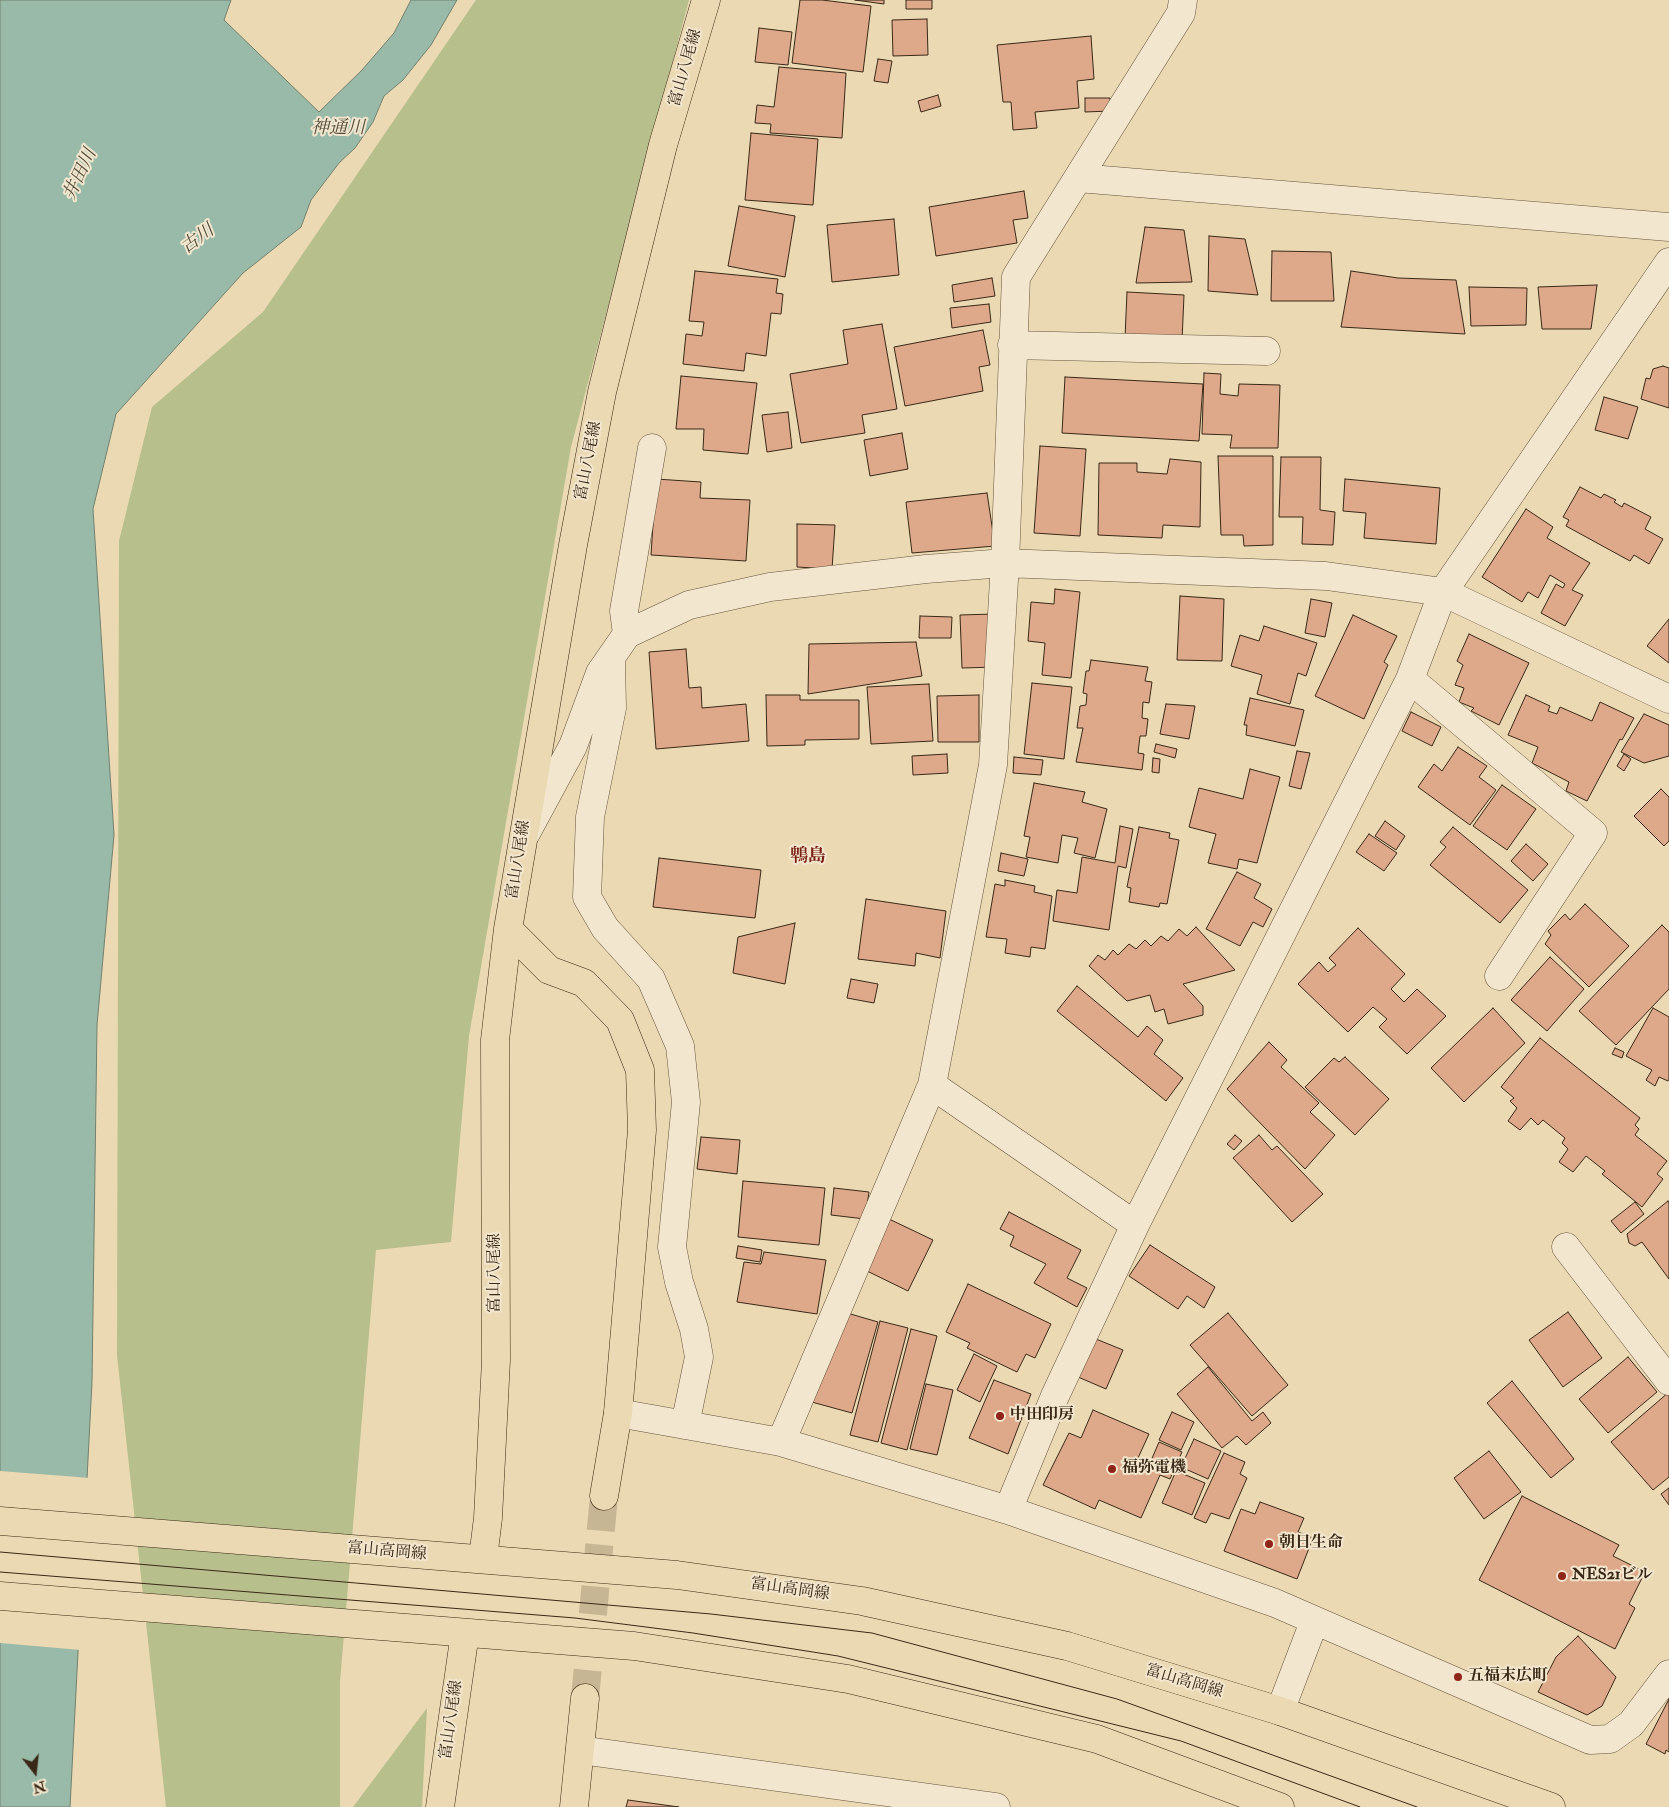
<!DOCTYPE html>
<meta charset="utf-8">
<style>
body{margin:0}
#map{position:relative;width:1669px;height:1807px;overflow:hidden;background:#ebd9b3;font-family:"IM FELL Double Pica",serif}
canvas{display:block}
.north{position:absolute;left:10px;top:1747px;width:50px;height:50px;-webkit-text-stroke:4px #f2e6ce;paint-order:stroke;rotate:164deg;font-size:14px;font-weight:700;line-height:20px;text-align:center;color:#392816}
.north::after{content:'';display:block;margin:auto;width:18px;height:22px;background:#392816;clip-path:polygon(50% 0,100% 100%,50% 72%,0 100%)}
</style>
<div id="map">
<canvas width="1669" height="1807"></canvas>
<div class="north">N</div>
</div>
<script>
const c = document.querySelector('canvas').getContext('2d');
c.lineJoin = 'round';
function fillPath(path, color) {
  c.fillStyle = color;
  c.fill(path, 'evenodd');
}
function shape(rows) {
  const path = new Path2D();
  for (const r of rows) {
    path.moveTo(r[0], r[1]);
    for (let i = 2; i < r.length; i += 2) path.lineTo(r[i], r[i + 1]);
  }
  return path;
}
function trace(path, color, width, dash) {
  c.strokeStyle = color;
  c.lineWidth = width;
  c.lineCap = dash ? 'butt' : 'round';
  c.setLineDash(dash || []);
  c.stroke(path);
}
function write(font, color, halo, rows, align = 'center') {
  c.font = font + ' "IM FELL Double Pica","Noto Serif JP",serif';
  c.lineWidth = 4;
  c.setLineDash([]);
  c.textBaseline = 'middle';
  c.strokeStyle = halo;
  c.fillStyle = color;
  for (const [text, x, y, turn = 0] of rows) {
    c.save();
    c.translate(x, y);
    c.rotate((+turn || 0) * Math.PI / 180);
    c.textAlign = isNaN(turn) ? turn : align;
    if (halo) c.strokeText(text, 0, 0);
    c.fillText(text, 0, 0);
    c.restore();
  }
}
fillPath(shape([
 [476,0,689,0,571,447,469,1036,451,1242,376,1250,340,1682,340,1807,166,1807,117,1355,119,541,152,407,263,312],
 [427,1708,422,1807,353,1807]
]), '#b7bf8c');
const water = shape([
 [0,0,231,0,224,20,319,112,362,70,394,33,411,0,457,0,431,45,403,80,384,96,373,122,355,148,339,163,311,200,301,227,243,273,116,414,93,509,114,835,97,1025,92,1382,70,1807,0,1807,0,0]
]);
fillPath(water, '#99baa9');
trace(water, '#73806e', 1);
fillPath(shape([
 [0,1471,90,1478,81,1650,0,1643]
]), '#ebd9b3');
const building = shape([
 [800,0,822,0,871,6,863,72,792,63,800,0],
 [855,0,884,0,884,4,855,0],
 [906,0,932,0,932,9,906,9,906,0],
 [927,19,928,55,893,56,892,20,927,19],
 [759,28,792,32,788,65,755,62,759,28],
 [1091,36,1094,79,1077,81,1079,108,1035,112,1037,128,1013,130,1011,102,1003,102,997,45,1091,36],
 [878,59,892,61,888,83,874,81,878,59],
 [779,67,846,73,842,138,770,133,771,124,755,123,757,105,774,107,779,67],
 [938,95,941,106,921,112,918,101,938,95],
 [1085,98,1110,98,1110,111,1085,112,1085,98],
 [751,133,818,139,813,205,745,200,751,133],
 [1024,191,1028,218,1013,220,1017,243,936,256,929,207,1024,191],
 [739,206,795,216,785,277,728,266,739,206],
 [894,219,899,275,832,282,827,225,894,219],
 [1145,227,1184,230,1192,282,1136,283,1145,227],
 [1209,236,1245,239,1258,295,1208,291,1209,236],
 [1272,251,1331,252,1334,301,1271,301,1272,251],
 [695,271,778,279,776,293,783,294,781,314,771,313,766,356,746,353,744,371,683,364,686,334,702,336,704,322,689,321,695,271],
 [1351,271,1398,278,1456,280,1465,334,1341,327,1351,271],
 [992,278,995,296,954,302,952,285,992,278],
 [1597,285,1591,329,1542,329,1538,287,1597,285],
 [1469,287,1527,288,1526,325,1471,326,1469,287],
 [1127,292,1184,295,1182,341,1125,338,1127,292],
 [989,304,991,322,952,328,950,308,989,304],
 [882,324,897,409,862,415,865,433,801,443,790,374,848,364,843,330,882,324],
 [983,330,990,365,979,367,983,391,905,406,894,347,983,330],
 [1663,366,1669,368,1669,408,1641,399,1646,378,1650,379,1653,369,1663,366],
 [1204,373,1221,374,1220,394,1238,396,1239,384,1280,385,1278,448,1230,448,1232,435,1202,434,1204,373],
 [681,376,757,383,748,454,703,450,704,429,676,429,681,376],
 [1065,377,1203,384,1199,441,1062,433,1065,377],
 [1604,397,1638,407,1628,439,1595,430,1604,397],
 [788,412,792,448,767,452,762,415,788,412],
 [902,433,908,469,870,476,864,440,902,433],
 [1040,446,1086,449,1080,536,1034,533,1040,446],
 [1218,456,1273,456,1273,545,1244,546,1243,535,1221,535,1218,456],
 [1281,457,1321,457,1320,510,1335,512,1333,545,1302,544,1303,517,1279,517,1281,457],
 [1170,459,1201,462,1200,527,1163,525,1162,538,1098,535,1099,463,1137,463,1137,472,1167,474,1170,459],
 [656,479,701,482,700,498,750,500,746,561,651,555,656,479],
 [1345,479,1440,488,1436,544,1364,538,1366,513,1343,511,1345,479],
 [1580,487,1601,498,1604,494,1616,500,1614,502,1622,507,1624,503,1651,517,1645,529,1663,539,1649,564,1634,555,1630,561,1566,526,1569,520,1563,517,1580,487],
 [987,493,995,546,912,553,906,502,987,493],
 [1526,509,1553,527,1547,538,1590,563,1572,590,1583,595,1565,626,1541,613,1556,584,1563,588,1565,584,1550,575,1538,598,1528,592,1522,602,1482,577,1526,509],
 [797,524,835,525,832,569,797,567,797,524],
 [1055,589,1080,592,1071,678,1042,675,1045,643,1028,641,1031,602,1054,604,1055,589],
 [1180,596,1224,599,1222,661,1177,660,1180,596],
 [1311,599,1332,603,1325,637,1305,633,1311,599],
 [994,614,997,667,962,668,960,615,994,614],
 [1353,615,1397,636,1384,662,1388,665,1364,719,1315,696,1353,615],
 [920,616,952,617,951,638,919,638,920,616],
 [1669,619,1669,663,1647,646,1669,619],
 [1264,626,1317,643,1306,676,1298,673,1290,704,1257,694,1262,675,1231,666,1240,635,1259,641,1264,626],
 [1469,634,1529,663,1499,725,1471,711,1474,708,1459,702,1464,688,1455,685,1463,665,1457,661,1469,634],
 [916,642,922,676,808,694,809,644,916,642],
 [686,649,689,688,701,687,702,708,746,704,749,741,656,749,649,652,686,649],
 [1091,660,1148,667,1145,681,1152,682,1149,703,1143,702,1142,718,1148,719,1146,736,1140,736,1138,753,1144,754,1142,770,1076,762,1083,728,1077,728,1080,706,1086,705,1087,694,1083,693,1086,671,1089,671,1091,660],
 [1032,683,1072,687,1064,759,1024,754,1032,683],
 [929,684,933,741,871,744,867,687,929,684],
 [766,695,800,695,800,700,859,700,859,739,805,740,805,745,767,746,766,695],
 [979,695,979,742,938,742,937,696,979,695],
 [1526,695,1550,706,1548,711,1557,714,1560,707,1592,721,1600,702,1634,718,1622,740,1620,739,1587,801,1566,791,1569,782,1532,763,1538,747,1508,735,1526,695],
 [1250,698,1304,710,1295,746,1246,735,1247,725,1244,725,1250,698],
 [1166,704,1195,706,1189,739,1160,734,1166,704],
 [1411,712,1441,727,1432,746,1402,731,1411,712],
 [1644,714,1669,725,1669,756,1644,763,1621,752,1644,714],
 [1156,744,1177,749,1175,758,1154,752,1156,744],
 [1458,747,1487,766,1479,777,1496,790,1470,825,1418,787,1434,764,1442,771,1458,747],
 [1297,751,1310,753,1301,789,1289,786,1297,751],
 [947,754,948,773,913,775,912,756,947,754],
 [1624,754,1631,759,1624,771,1617,766,1624,754],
 [1014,757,1043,760,1041,775,1013,773,1014,757],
 [1153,758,1160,759,1159,773,1152,772,1153,758],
 [1250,769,1280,777,1257,863,1239,859,1237,869,1208,863,1216,834,1189,827,1199,788,1243,799,1250,769],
 [1034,783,1085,792,1082,802,1107,809,1095,858,1074,853,1078,838,1062,835,1058,863,1026,857,1030,837,1024,836,1034,783],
 [1502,785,1536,809,1507,850,1473,826,1502,785],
 [1661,789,1669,797,1669,841,1664,846,1634,816,1661,789],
 [1385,821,1405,836,1396,850,1375,836,1385,821],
 [1120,826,1133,829,1126,868,1118,866,1109,930,1053,921,1057,890,1077,893,1082,857,1115,863,1120,826],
 [1139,827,1170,833,1169,838,1179,840,1167,904,1160,903,1159,907,1129,902,1131,888,1127,887,1139,827],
 [1453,827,1528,890,1500,923,1430,865,1446,847,1440,842,1453,827],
 [1369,834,1397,853,1384,871,1356,852,1369,834],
 [1526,844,1548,864,1533,881,1511,861,1526,844],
 [1001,853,1028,859,1024,876,998,871,1001,853],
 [659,858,761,870,755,918,653,907,659,858],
 [1237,872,1261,884,1254,898,1272,909,1263,927,1253,922,1240,946,1206,929,1237,872],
 [1005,880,1035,886,1034,892,1052,896,1045,949,1031,947,1030,957,1005,953,1007,939,986,937,995,884,1005,886,1005,880],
 [866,899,946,911,940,958,916,953,915,966,858,959,866,899],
 [1585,904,1629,946,1589,987,1545,944,1551,935,1548,931,1565,914,1570,920,1585,904],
 [795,923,785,984,733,973,738,937,795,923],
 [1662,925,1669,932,1669,989,1616,1045,1579,1011,1662,925],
 [1196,927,1235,970,1183,984,1203,1006,1203,1015,1168,1024,1164,1009,1155,1012,1150,995,1127,1001,1089,966,1098,955,1105,960,1113,950,1118,955,1129,944,1136,949,1145,940,1151,946,1161,936,1168,941,1179,929,1187,936,1196,927],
 [1358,928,1405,974,1391,989,1404,1002,1417,989,1446,1016,1407,1054,1379,1027,1387,1019,1373,1007,1348,1032,1298,984,1319,962,1328,972,1336,965,1329,958,1358,928],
 [1550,957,1584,989,1547,1031,1511,1000,1550,957],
 [851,979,878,984,874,1003,847,998,851,979],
 [1077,986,1138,1037,1147,1026,1163,1040,1154,1054,1183,1078,1166,1101,1057,1011,1077,986],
 [1493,1008,1525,1043,1464,1102,1431,1068,1493,1008],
 [1653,1008,1669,1017,1669,1079,1668,1081,1659,1077,1655,1086,1646,1080,1652,1070,1626,1056,1653,1008],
 [1540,1038,1640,1118,1635,1125,1639,1129,1635,1135,1667,1161,1657,1174,1663,1179,1642,1207,1602,1174,1605,1171,1586,1156,1573,1172,1559,1162,1568,1149,1562,1143,1565,1138,1543,1120,1538,1125,1531,1118,1520,1130,1508,1121,1517,1108,1510,1101,1514,1098,1501,1087,1540,1038],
 [1269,1042,1287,1060,1281,1067,1319,1103,1310,1112,1335,1135,1305,1169,1227,1089,1269,1042],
 [1615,1048,1624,1052,1622,1058,1612,1054,1615,1048],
 [1345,1057,1389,1099,1355,1135,1305,1087,1334,1058,1339,1062,1345,1057],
 [1235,1135,1242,1141,1234,1150,1227,1144,1235,1135],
 [1259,1135,1272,1150,1277,1146,1323,1194,1292,1222,1233,1158,1259,1135],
 [701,1137,740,1140,737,1174,697,1169,701,1137],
 [743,1181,825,1188,819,1245,738,1237,743,1181],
 [834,1188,869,1192,865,1219,831,1215,834,1188],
 [1668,1201,1669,1203,1669,1279,1642,1242,1635,1246,1629,1243,1627,1234,1668,1201],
 [1635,1202,1644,1214,1621,1233,1611,1221,1635,1202],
 [1009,1212,1081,1250,1067,1278,1087,1288,1077,1307,1034,1283,1046,1264,1010,1246,1014,1236,1000,1229,1009,1212],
 [889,1219,933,1240,908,1291,865,1270,889,1219],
 [1150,1245,1215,1287,1204,1308,1187,1296,1178,1309,1129,1276,1150,1245],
 [738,1246,762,1250,760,1262,736,1258,738,1246],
 [764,1252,826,1260,817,1314,737,1302,744,1262,761,1264,764,1252],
 [968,1284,1051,1324,1035,1358,1026,1354,1017,1372,967,1348,970,1343,946,1332,968,1284],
 [1568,1312,1602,1358,1563,1387,1529,1340,1568,1312],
 [847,1313,878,1322,852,1413,808,1401,847,1313],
 [1228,1313,1288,1385,1252,1416,1190,1345,1228,1313],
 [880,1321,908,1328,878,1442,850,1435,880,1321],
 [911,1329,937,1336,907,1450,881,1443,911,1329],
 [1096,1339,1123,1350,1106,1389,1078,1377,1096,1339],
 [974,1354,997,1366,980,1402,957,1390,974,1354],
 [1628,1357,1657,1392,1608,1433,1579,1399,1628,1357],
 [1208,1367,1252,1421,1263,1412,1271,1423,1246,1445,1237,1436,1222,1448,1177,1394,1208,1367],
 [994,1380,1031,1394,1008,1454,969,1438,994,1380],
 [1512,1381,1574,1459,1551,1478,1487,1403,1512,1381],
 [926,1384,953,1390,937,1455,910,1449,926,1384],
 [1669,1392,1669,1477,1653,1490,1611,1442,1669,1392],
 [1093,1410,1149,1434,1138,1458,1150,1463,1159,1442,1182,1452,1170,1479,1160,1475,1141,1518,1099,1500,1095,1509,1043,1485,1069,1433,1081,1438,1093,1410],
 [1172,1412,1194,1422,1181,1450,1159,1440,1172,1412],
 [1194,1439,1221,1451,1208,1479,1181,1467,1194,1439],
 [1489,1451,1521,1492,1484,1519,1454,1478,1489,1451],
 [1224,1453,1245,1462,1240,1474,1247,1478,1229,1519,1211,1513,1206,1523,1194,1518,1224,1453],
 [1176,1471,1205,1483,1192,1515,1162,1503,1176,1471],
 [1669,1488,1669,1505,1661,1494,1669,1488],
 [1522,1496,1619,1545,1613,1556,1645,1572,1629,1604,1635,1608,1615,1649,1479,1580,1522,1496],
 [1260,1502,1304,1518,1298,1532,1313,1538,1297,1579,1224,1551,1241,1509,1255,1514,1260,1502],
 [1578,1636,1616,1677,1602,1706,1587,1715,1538,1692,1556,1657,1578,1636],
 [1669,1699,1669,1752,1666,1750,1665,1754,1646,1744,1669,1699],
 [628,1800,679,1807,626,1807,628,1800]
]);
fillPath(building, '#dda98a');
trace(building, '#392816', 1);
trace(shape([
 [585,1698,604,1496]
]), '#c7b694', 28, [28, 14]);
const street = shape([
 [1078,178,1669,227],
 [1012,345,1266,351],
 [627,634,624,611,652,448],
 [611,661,612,708,590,817,587,897,605,928,651,979,680,1046,686,1102,672,1247,679,1282,694,1329,699,1357,685,1425],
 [1410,679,1593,833,1499,976],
 [526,833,573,746,600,673,627,634,689,605,770,587,926,569,1005,563,1326,576,1443,592,1669,699],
 [932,1085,993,765,1005,563,1016,277,1181,13,1183,0],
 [1566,1247,1669,1381],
 [618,1413,781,1442,1008,1510,1275,1603,1590,1740,1610,1739,1631,1724,1669,1674],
 [781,1442,932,1085,1135,1225],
 [1008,1510,1055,1396,1135,1225,1410,679,1443,592,1669,262],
 [1280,1711,1314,1622],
 [580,1750,996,1807]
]);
const primary = shape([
 [508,929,549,970,584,983,620,1020,640,1070,642,1130,618,1413,604,1496],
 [0,1521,677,1575,862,1601,1067,1646,1280,1711,1551,1807],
 [483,1558,488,1518,496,1360,495,1040,508,929,573,545,602,392,663,145,706,0],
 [0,1596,634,1646,848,1679,1097,1739,1280,1807],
 [440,1807,465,1633],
 [574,1807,585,1698]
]);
trace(street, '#66543d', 29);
trace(primary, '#392816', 29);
trace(street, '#f2e6ce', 28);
trace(primary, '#ebd9b3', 28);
trace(shape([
 [0,1552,711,1614,872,1633,1117,1699,1417,1807],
 [0,1572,575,1618,693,1633,838,1656,1181,1741,1360,1807]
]), '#392816', 1);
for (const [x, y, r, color] of [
 [1000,1416,5,"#8f2418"],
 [1112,1469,5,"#8f2418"],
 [1269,1544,5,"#8f2418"],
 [1562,1576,5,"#8f2418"],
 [1458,1677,5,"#8f2418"]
]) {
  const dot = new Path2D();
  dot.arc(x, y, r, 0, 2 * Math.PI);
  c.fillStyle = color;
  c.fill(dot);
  trace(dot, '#f2e6ce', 2);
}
write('16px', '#392816', '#f2e6ce', [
 ["富山八尾線",686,68,-74],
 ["富山八尾線",589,461,-79],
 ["富山八尾線",519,860,-81],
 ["富山八尾線",496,1273,-90],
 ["富山高岡線",387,1552,5],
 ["富山高岡線",790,1590,8],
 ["富山高岡線",1184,1682,17],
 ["富山八尾線",452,1720,-82]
]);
write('bold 16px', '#392816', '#f2e6ce', [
 ["中田印房",1010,1416],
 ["福弥電機",1122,1469],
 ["朝日生命",1279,1544],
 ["NES21ビル",1572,1576],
 ["五福末広町",1468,1677]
], 'left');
write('italic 18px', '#514c3b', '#f2e6ce', [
 ["神通川",338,129],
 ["井田川",81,175,-65],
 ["古川",198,240,-36]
]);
write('bold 18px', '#7a1f14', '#f2e6ce', [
 ["鵯島",808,857]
]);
</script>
